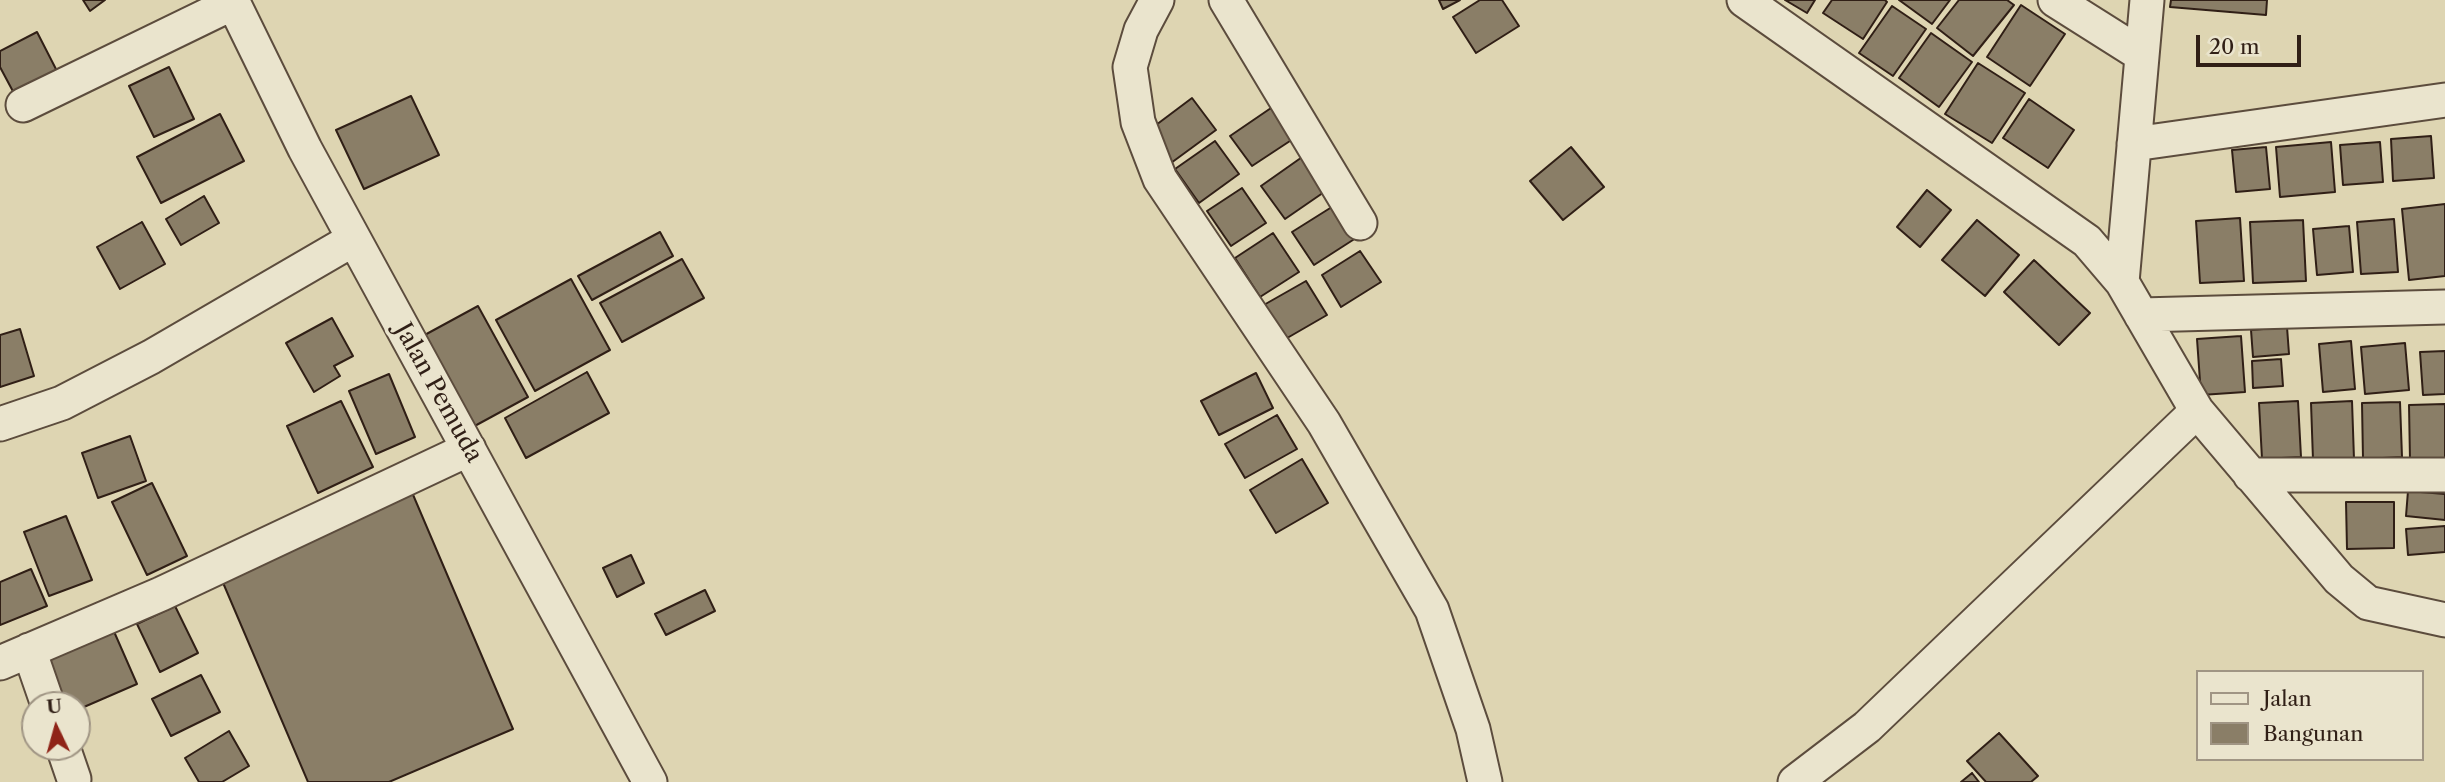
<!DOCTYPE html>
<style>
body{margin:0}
#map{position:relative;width:2445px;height:782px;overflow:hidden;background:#ded5b2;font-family:"Libre Caslon Text",serif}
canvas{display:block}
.legend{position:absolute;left:2196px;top:670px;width:228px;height:91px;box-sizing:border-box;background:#eae4cd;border:2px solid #a09584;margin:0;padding:9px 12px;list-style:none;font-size:21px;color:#301f16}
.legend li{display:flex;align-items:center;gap:14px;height:35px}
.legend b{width:35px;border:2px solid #a09584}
.north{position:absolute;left:21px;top:691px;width:70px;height:70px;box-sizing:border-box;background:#eae4cd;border:2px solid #a09584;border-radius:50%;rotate:355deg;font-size:19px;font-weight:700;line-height:28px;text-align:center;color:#301f16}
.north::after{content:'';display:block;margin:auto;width:24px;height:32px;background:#8f2418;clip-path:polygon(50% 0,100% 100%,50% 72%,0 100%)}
.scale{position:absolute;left:2196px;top:35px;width:105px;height:32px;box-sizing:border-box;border:4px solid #301f16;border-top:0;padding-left:9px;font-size:21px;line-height:24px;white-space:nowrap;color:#301f16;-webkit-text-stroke:5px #eae4cd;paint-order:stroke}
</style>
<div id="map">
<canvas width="2445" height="782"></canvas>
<ul class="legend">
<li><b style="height:9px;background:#eae4cd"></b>Jalan</li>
<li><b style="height:19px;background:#8a7e67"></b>Bangunan</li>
</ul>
<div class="north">U</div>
<div class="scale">20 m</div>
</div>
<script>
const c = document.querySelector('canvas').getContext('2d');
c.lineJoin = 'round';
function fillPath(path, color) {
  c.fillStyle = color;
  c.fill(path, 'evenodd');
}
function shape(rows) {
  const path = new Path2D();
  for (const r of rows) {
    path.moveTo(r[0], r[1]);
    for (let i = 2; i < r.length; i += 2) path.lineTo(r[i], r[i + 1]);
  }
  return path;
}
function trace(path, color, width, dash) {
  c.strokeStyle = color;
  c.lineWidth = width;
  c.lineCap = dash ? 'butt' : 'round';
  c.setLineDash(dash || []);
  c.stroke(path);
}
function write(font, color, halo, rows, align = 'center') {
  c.font = font + ' "Libre Caslon Text",serif';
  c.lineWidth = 7;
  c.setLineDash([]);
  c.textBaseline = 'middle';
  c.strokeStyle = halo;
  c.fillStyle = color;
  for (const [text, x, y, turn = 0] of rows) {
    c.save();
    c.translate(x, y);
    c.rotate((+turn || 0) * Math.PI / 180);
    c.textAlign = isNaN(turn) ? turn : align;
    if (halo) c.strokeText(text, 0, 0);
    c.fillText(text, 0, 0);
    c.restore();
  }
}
const building = shape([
 [83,0,105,0,90,11,83,0],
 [1439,0,1460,0,1443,9,1439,0],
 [1480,0,1502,0,1519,26,1476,53,1453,17,1480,0],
 [1785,0,1815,0,1807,13,1785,0],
 [1832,0,1885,0,1887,2,1863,39,1823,13,1832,0],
 [1899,0,1950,0,1932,24,1899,0],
 [1959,0,2007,0,2014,5,1973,56,1937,28,1959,0],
 [2171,0,2267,0,2266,15,2170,7,2171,0],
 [2021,5,2065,34,2030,86,1987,57,2021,5],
 [1892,6,1926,29,1893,76,1859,53,1892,6],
 [37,32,59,75,16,97,0,67,0,51,37,32],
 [1931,33,1972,62,1939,107,1899,78,1931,33],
 [1978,63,2025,93,1992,143,1945,114,1978,63],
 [169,67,194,119,154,137,129,86,169,67],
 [411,96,439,155,364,189,336,130,411,96],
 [1192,98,1216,130,1171,163,1148,131,1192,98],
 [2029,99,2074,130,2048,168,2003,138,2029,99],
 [1271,108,1293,139,1252,166,1230,136,1271,108],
 [220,114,244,161,161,203,137,157,220,114],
 [2431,136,2434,178,2393,181,2391,139,2431,136],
 [1215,141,1239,174,1199,203,1175,169,1215,141],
 [2331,142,2335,192,2280,197,2276,147,2331,142],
 [2380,142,2383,182,2343,185,2340,145,2380,142],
 [1571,147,1604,187,1563,220,1530,181,1571,147],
 [2266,147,2270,189,2236,192,2232,150,2266,147],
 [1305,155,1330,188,1285,219,1261,186,1305,155],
 [1242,188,1266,223,1231,246,1207,211,1242,188],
 [1927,190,1951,210,1920,247,1897,227,1927,190],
 [204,196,219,223,181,245,166,219,204,196],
 [2445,204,2445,276,2409,280,2402,209,2445,204],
 [1335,205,1356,238,1314,265,1292,232,1335,205],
 [2240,218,2244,281,2200,283,2196,221,2240,218],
 [2394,219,2398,272,2361,274,2357,222,2394,219],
 [1977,220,2019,255,1985,296,1942,260,1977,220],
 [2303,220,2306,281,2253,283,2250,222,2303,220],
 [142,222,165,264,120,289,97,247,142,222],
 [2349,226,2353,272,2317,275,2313,229,2349,226],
 [660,232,673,256,592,300,578,276,660,232],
 [1273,233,1299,272,1260,297,1235,258,1273,233],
 [1360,251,1381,282,1341,307,1322,275,1360,251],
 [682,259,704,298,622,342,600,303,682,259],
 [2034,260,2090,313,2059,345,2004,292,2034,260],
 [571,279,610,350,535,391,496,320,571,279],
 [1306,281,1327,315,1282,341,1262,306,1306,281],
 [478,306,528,397,471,428,421,337,478,306],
 [332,318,353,356,334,366,340,376,314,392,286,343,332,318],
 [2287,327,2289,354,2253,357,2251,330,2287,327],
 [20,329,34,376,0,387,0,335,20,329],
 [2241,336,2245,392,2201,395,2197,339,2241,336],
 [2351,341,2355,389,2323,392,2319,344,2351,341],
 [2405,343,2409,390,2365,394,2361,347,2405,343],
 [2445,351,2445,394,2423,395,2420,352,2445,351],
 [2281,359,2283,386,2253,388,2252,361,2281,359],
 [587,372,609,413,526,458,505,418,587,372],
 [1256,373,1273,408,1219,435,1201,401,1256,373],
 [389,374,415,437,376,454,349,391,389,374],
 [341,401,373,467,318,493,287,426,341,401],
 [2298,401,2301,457,2262,459,2259,403,2298,401],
 [2352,401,2354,459,2313,460,2311,403,2352,401],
 [2400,402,2402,457,2363,459,2362,403,2400,402],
 [2445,404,2445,459,2410,460,2409,405,2445,404],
 [1277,415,1297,449,1245,478,1225,444,1277,415],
 [130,436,146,481,98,498,82,453,130,436],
 [1302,459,1328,503,1276,533,1250,490,1302,459],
 [152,483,187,556,147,575,112,502,152,483],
 [411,490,513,729,389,782,308,782,218,571,411,490],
 [2408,491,2445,494,2445,520,2406,516,2408,491],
 [2346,502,2394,502,2394,548,2347,549,2346,502],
 [66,516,92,580,49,596,24,532,66,516],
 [2445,526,2445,552,2408,555,2406,529,2445,526],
 [631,555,644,583,617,597,603,568,631,555],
 [31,569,47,606,0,625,0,582,31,569],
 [705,590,715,611,666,635,655,614,705,590],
 [175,606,198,653,160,672,137,624,175,606],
 [112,627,137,684,77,710,77,705,60,705,40,659,112,627],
 [201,675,220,712,171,736,152,699,201,675],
 [229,731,249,766,222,782,199,782,185,758,229,731],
 [1999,733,2038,776,2031,782,1986,782,1967,761,1999,733],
 [1972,773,1979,782,1961,782,1972,773]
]);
fillPath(building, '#8a7e67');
trace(building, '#301f16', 2);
const street = shape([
 [232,0,305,149,650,782],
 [1157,0,1141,30,1130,67,1138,122,1160,179,1324,423,1432,610,1473,729,1485,782],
 [1226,0,1360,223],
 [1744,0,2087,241,2122,282,2197,411,2339,579,2368,603,2445,620],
 [2055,0,2142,55],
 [23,105,233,3],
 [2134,144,2445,100],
 [2122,282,2147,0],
 [2141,315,2445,307],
 [0,424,62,403,151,357,354,239],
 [2250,475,2445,475],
 [29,650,48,705],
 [0,663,161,594,469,449],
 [63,747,74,779],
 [1795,782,1867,727,2197,411]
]);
trace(street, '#5c4c3d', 37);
trace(street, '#eae4cd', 33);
write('24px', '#301f16', '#eae4cd', [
 ["Jalan Pemuda",438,393,61]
]);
</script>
